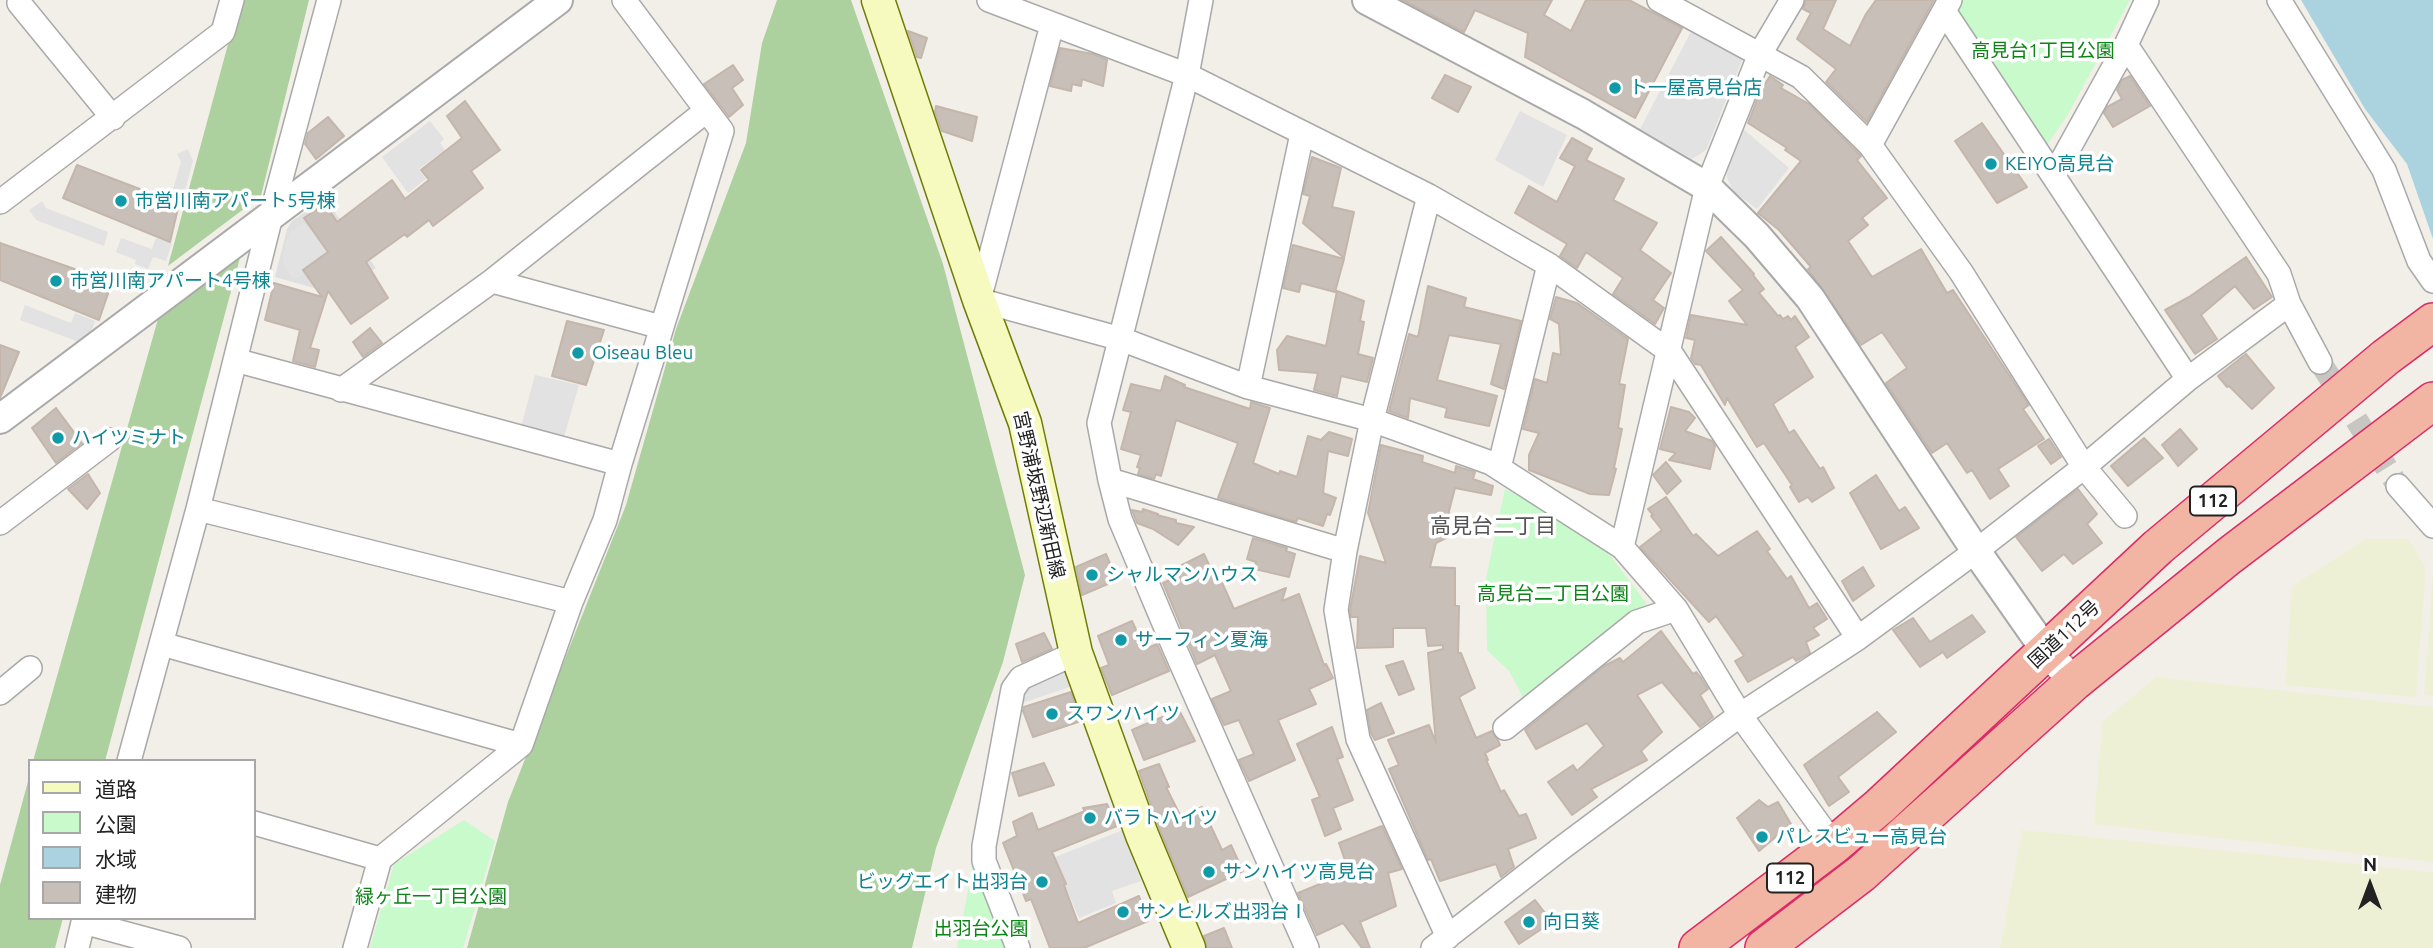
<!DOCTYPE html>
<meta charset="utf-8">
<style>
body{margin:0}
#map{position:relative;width:2433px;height:948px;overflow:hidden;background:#f2efe9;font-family:Ubuntu,"Noto Sans JP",sans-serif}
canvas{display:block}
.legend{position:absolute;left:28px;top:759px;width:228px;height:161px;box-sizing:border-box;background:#fff;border:2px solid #a7a7a7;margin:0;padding:9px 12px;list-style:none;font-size:21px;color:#222}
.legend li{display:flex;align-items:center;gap:14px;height:35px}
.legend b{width:35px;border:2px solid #a7a7a7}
.north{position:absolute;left:2335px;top:850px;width:70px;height:70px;-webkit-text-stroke:5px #fff;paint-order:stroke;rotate:0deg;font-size:19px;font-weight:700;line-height:28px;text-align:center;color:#222}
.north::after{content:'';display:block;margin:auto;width:24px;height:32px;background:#222;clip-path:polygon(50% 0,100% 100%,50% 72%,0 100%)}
</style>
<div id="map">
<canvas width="2433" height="948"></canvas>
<ul class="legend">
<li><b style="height:9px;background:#f7fabf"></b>道路</li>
<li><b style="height:19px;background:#c8facc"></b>公園</li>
<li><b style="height:19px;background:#aad3df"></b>水域</li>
<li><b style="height:19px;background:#c7bfb8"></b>建物</li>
</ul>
<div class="north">N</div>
</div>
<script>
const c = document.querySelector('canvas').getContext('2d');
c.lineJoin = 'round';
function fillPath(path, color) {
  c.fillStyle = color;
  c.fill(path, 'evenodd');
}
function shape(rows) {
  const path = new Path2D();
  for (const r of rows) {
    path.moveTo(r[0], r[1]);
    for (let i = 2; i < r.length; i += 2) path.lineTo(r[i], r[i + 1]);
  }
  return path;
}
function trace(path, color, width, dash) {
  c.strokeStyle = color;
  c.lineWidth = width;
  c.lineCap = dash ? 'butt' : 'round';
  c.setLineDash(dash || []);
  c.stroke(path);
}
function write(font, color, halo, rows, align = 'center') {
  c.font = font + ' Ubuntu,"Noto Sans JP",sans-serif';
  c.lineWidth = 7;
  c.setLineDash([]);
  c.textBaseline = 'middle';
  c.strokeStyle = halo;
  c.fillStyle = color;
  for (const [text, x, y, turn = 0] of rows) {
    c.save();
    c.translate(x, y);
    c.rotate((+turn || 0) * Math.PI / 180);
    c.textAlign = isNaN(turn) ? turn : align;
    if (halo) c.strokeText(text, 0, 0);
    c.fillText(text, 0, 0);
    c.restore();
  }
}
fillPath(shape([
 [325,199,376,268,335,294,275,277,287,229,292,221]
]), '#e0dfdf');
fillPath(shape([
 [2366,539,2408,539,2426,568,2416,697,2285,685,2292,586],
 [2433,572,2433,696,2424,695],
 [2156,677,2433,707,2433,862,2094,824,2102,722],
 [2022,830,2433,872,2433,948,2000,948]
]), '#eef0d5');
fillPath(shape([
 [240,0,309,0,261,196,168,266],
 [777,0,851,0,943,264,1025,575,1003,662,936,848,912,948,467,948,508,802,626,505,676,329,746,143,762,43],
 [241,254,105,761,33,761,158,319],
 [30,774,30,918,63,918,55,948,0,948,0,885]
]), '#add19e');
fillPath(shape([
 [1959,0,2130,0,2067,116,2047,145,2042,143,1956,14],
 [1505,489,1578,529,1609,554,1647,604,1523,697,1509,671,1487,650,1486,578],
 [464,820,495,841,463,948,370,948,394,864],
 [974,859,1010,948,957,948]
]), '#c8facc');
fillPath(shape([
 [1695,24,1745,53,1706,150,1692,159,1640,129],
 [1520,111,1567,135,1543,187,1495,160],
 [430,121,444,139,440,143,445,150,419,169,426,179,408,193,382,157],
 [1742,128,1789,168,1757,209,1734,192,1727,178,1727,156],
 [188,149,193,161,184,194,173,189,181,162,177,154],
 [42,201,46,208,108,232,104,246,36,220,29,210],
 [304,222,326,251,301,269,304,274,294,280,284,267,283,255,289,233],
 [121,238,152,249,156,238,172,243,166,261,153,257,148,269,135,264,136,260,116,252],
 [25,305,71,323,75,313,95,321,91,332,79,342,20,320],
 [535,375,579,385,562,444,519,434],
 [1057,672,1064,672,1073,677,1076,685,1022,703,1022,698,1029,685],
 [1123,830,1141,881,1112,891,1116,903,1079,918,1053,858]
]), '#e2e2e2');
fillPath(shape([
 [2301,0,2433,0,2433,239,2407,164,2365,109]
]), '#aad3df');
const building = shape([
 [1403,0,1552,0,1544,15,1571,31,1586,0,1629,0,1682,28,1635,118,1525,57,1528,33,1475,10,1464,32,1403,0],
 [1806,0,1836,0,1823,29,1850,46,1866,14,1876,0,1934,0,1867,122,1826,82,1836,69,1797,39,1811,13,1803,9,1806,0],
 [908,31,927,38,921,58,917,57,908,31],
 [1060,48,1093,54,1107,60,1103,86,1082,79,1081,86,1072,84,1071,91,1050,86,1060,48],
 [733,65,743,80,732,88,743,105,729,117,704,84,733,65],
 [1445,75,1471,87,1458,112,1432,98,1445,75],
 [1770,76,1783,85,1781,88,1809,104,1861,156,1857,160,1887,198,1862,218,1868,225,1848,241,1872,277,1921,249,1947,293,1953,290,2029,405,2023,409,2044,439,1998,469,2009,486,1990,499,1972,470,1967,473,1947,443,1932,453,1886,383,1907,368,1882,332,1861,345,1808,269,1811,267,1779,230,1758,213,1801,161,1785,150,1787,148,1748,123,1760,92,1770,76],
 [2130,76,2150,106,2113,127,2104,113,2107,107,2122,99,2117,90,2122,80,2130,76],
 [465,101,500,150,471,171,483,188,433,226,429,220,407,237,405,234,366,262,388,298,351,324,328,291,310,348,319,350,315,367,293,361,300,330,265,320,274,283,322,297,303,270,328,252,304,218,325,204,337,222,392,180,405,199,429,180,421,170,462,138,447,116,465,101],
 [936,106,977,117,972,141,942,131,935,112,936,106],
 [328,117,344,136,316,159,305,144,308,133,328,117],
 [1982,123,2027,187,1997,203,1955,141,1982,123],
 [1572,138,1592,149,1586,160,1624,179,1613,200,1657,223,1640,250,1671,273,1653,300,1664,308,1655,324,1613,294,1623,278,1586,252,1577,268,1560,256,1567,244,1515,213,1529,186,1557,202,1575,166,1560,158,1572,138],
 [1312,157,1341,168,1332,207,1354,212,1344,258,1303,223,1310,196,1303,194,1312,157],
 [77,165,179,204,170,242,63,198,77,165],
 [1721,237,1754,274,1753,275,1764,289,1759,293,1778,316,1780,315,1783,319,1788,316,1791,320,1795,316,1809,337,1795,347,1813,377,1773,404,1789,433,1794,430,1820,469,1823,467,1834,488,1812,502,1808,497,1799,502,1790,487,1792,485,1764,443,1757,447,1727,398,1725,405,1701,365,1695,364,1691,358,1695,340,1686,338,1691,315,1747,325,1729,301,1743,290,1706,251,1721,237],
 [0,243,112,282,99,320,0,280,0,243],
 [1293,245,1344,259,1335,292,1301,283,1299,292,1283,288,1293,245],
 [2246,257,2272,297,2254,309,2235,286,2201,315,2217,339,2195,354,2165,310,2189,297,2246,257],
 [1428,286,1466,298,1464,307,1521,321,1504,389,1491,384,1501,344,1449,335,1437,380,1497,396,1489,426,1445,417,1447,408,1410,398,1408,418,1389,411,1409,334,1418,337,1428,286],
 [1337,291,1364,301,1360,321,1364,322,1358,354,1373,358,1367,382,1341,376,1337,396,1314,390,1318,373,1279,370,1277,350,1287,336,1326,346,1337,291],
 [1556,297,1577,303,1628,339,1619,384,1625,385,1618,428,1622,429,1614,468,1616,469,1609,495,1590,494,1529,470,1529,455,1539,433,1523,429,1535,379,1547,383,1553,353,1561,355,1559,324,1550,319,1556,297],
 [567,321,604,330,586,385,552,376,567,321],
 [370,328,382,343,363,357,353,342,370,328],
 [0,345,19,352,0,398,0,345],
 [2246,354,2274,388,2252,409,2229,386,2227,387,2218,376,2246,354],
 [1165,376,1185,385,1184,387,1250,409,1251,402,1270,408,1253,463,1279,474,1280,471,1297,477,1308,436,1321,440,1329,432,1352,439,1348,456,1328,451,1323,493,1336,498,1330,515,1327,514,1323,526,1298,518,1296,522,1218,498,1238,443,1176,420,1161,476,1156,474,1154,479,1138,474,1140,468,1137,467,1141,455,1121,449,1131,412,1123,410,1131,384,1161,391,1165,376],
 [1671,407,1689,412,1695,418,1685,431,1712,441,1715,446,1710,469,1669,460,1676,453,1660,449,1671,407],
 [56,408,82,443,56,463,32,428,56,408],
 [2180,429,2197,449,2178,466,2162,445,2180,429],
 [2144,438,2163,458,2128,486,2111,466,2144,438],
 [2049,439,2061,457,2051,464,2038,446,2049,439],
 [1381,445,1423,456,1422,462,1455,473,1456,466,1462,468,1475,472,1473,479,1493,486,1491,495,1455,488,1449,511,1448,537,1436,543,1430,567,1455,568,1455,606,1459,606,1458,653,1461,653,1475,688,1459,697,1476,738,1492,731,1498,740,1500,745,1485,753,1488,760,1486,760,1501,792,1504,790,1519,816,1526,814,1536,838,1508,849,1514,867,1501,877,1496,864,1440,881,1431,859,1428,860,1389,769,1399,765,1388,740,1429,725,1436,743,1428,653,1443,649,1443,645,1428,646,1426,628,1393,628,1393,647,1357,648,1358,617,1351,617,1350,610,1360,556,1386,563,1368,513,1381,445],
 [1666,462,1681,481,1667,494,1653,475,1666,462],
 [88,474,100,493,87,509,68,489,88,474],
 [1876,475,1899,511,1905,507,1919,528,1881,549,1850,493,1876,475],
 [2078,489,2097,514,2087,524,2102,543,2073,564,2064,554,2042,571,2016,537,2078,489],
 [1666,497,1693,536,1696,534,1718,556,1757,531,1770,549,1767,551,1787,579,1791,576,1809,608,1817,603,1827,619,1813,628,1819,635,1806,642,1810,653,1796,661,1793,657,1748,682,1735,661,1744,656,1716,616,1709,622,1640,547,1662,530,1651,516,1653,515,1648,509,1666,497],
 [1143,509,1158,514,1157,515,1176,520,1176,523,1194,527,1178,545,1153,529,1137,523,1132,510,1142,512,1143,509],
 [1253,538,1287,548,1286,551,1295,554,1289,577,1255,569,1256,562,1247,559,1253,538],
 [1106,554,1117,580,1082,595,1076,567,1106,554],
 [1204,554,1215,578,1219,576,1234,609,1286,588,1282,601,1299,594,1324,665,1326,664,1333,678,1309,689,1316,704,1278,720,1295,760,1249,781,1239,760,1254,754,1239,720,1224,725,1212,699,1231,691,1215,655,1197,664,1163,583,1179,576,1176,568,1204,554],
 [1863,567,1874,586,1853,601,1842,581,1863,567],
 [1972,615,1985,632,1947,658,1943,652,1920,667,1893,630,1913,618,1930,642,1972,615],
 [1132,621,1145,649,1157,644,1169,671,1112,695,1101,668,1109,665,1098,636,1132,621],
 [1661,631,1693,674,1696,672,1701,678,1708,689,1700,695,1713,717,1700,727,1662,682,1637,695,1662,732,1641,751,1647,760,1591,789,1597,797,1572,815,1548,782,1573,765,1577,771,1604,746,1587,723,1536,749,1525,730,1604,666,1620,658,1623,662,1661,631],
 [1044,633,1052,649,1022,662,1016,644,1044,633],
 [1403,661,1414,689,1399,695,1386,666,1403,661],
 [1071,692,1081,721,1033,737,1023,711,1024,707,1071,692],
 [1381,703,1394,733,1375,740,1371,733,1367,710,1381,703],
 [1179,710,1195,741,1144,760,1132,730,1179,710],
 [1877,712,1896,732,1838,777,1849,792,1829,806,1804,765,1877,712],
 [1332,727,1343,757,1337,759,1353,800,1333,808,1341,829,1325,836,1312,800,1320,797,1297,744,1332,727],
 [1044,763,1054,785,1019,796,1012,773,1044,763],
 [1159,764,1169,787,1166,787,1181,817,1202,807,1222,850,1231,845,1243,871,1188,897,1160,830,1139,771,1159,764],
 [1759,800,1768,807,1778,802,1791,824,1759,851,1737,818,1759,800],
 [1107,804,1117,826,1052,852,1066,884,1064,885,1078,923,1139,896,1148,921,1084,948,1050,948,1031,899,1026,901,1003,843,1017,836,1013,822,1032,813,1038,830,1085,811,1083,808,1107,804],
 [1382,826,1402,869,1388,873,1396,906,1360,922,1370,948,1362,948,1343,923,1317,935,1298,893,1349,872,1339,843,1382,826],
 [1535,900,1552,922,1519,944,1505,922,1535,900],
 [1224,928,1232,948,1207,948,1204,936,1224,928]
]);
fillPath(building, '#c7bfb8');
trace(building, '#c4b6ab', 2);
trace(shape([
 [2320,362,2398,486]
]), '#c8c6c1', 23, [23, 11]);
const minor = shape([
 [20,0,19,3,113,118],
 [989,0,1187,75,1429,196,1549,265,1670,352,1858,638],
 [1201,0,1187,75,1099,423,1110,480,1120,519,1174,647,1307,948],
 [1659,0,1801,77,1870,145,1961,272,2084,467,2125,516],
 [1950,0,1944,11,2188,379],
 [2279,0,2384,170,2419,261,2433,281],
 [1052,25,979,300,1121,339,1248,387,1372,420,1491,463,1622,547,1676,609,1740,715,1834,845],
 [2126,45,2279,274,2289,304,2320,362],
 [1870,145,1944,11],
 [2054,175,2126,45,2147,0],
 [1429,196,1372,420,1345,551,1336,610,1358,739,1448,937],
 [0,202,223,32,232,0],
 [492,281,661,327],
 [235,360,620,464],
 [1248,387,1302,134],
 [341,390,492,281,706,111],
 [1499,468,1549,265],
 [1110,480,1345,551],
 [2398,486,2433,526],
 [198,509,571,602],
 [0,523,109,440],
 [1622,547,1707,187,1760,54,1792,0],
 [162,644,521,745],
 [0,693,30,668],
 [1505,728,1637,622,1676,609],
 [129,761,198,509,271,216,329,0],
 [254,823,380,859],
 [83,922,179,948],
 [77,948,84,918],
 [355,948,380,859,521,745,571,602,605,520,620,464,722,131,624,0],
 [1018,948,984,861,984,846,1013,689,1021,678,1076,653],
 [1433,948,1559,850,1740,715,1858,638,1976,551,2084,467,2188,379,2289,304]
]);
const tertiary = shape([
 [1367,0,1583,114,1707,187,1757,236,1810,298,1976,551,2046,651,2074,682],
 [0,419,558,0]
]);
const secondary = shape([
 [878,0,979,300,1025,423,1076,653,1142,835,1189,948]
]);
const trunk = shape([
 [1698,948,1834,845,1880,806,2158,547,2386,357,2433,322],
 [1764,948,1862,873,2074,682,2229,556,2433,401]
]);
trace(minor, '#a9a9a9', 26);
trace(tertiary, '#a9a9a9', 32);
trace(secondary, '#707d05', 35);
trace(trunk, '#dc2a67', 40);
trace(minor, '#fff', 23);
trace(tertiary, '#fff', 28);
trace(secondary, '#f7fabf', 32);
trace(trunk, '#f2b4a3', 37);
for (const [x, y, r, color] of [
 [1615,88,7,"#0f9aa8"],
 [1991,164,7,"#0f9aa8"],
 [121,201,7,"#0f9aa8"],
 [56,281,7,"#0f9aa8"],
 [578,353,7,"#0f9aa8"],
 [58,438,7,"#0f9aa8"],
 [1092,575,7,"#0f9aa8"],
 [1121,640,7,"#0f9aa8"],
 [1052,714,7,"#0f9aa8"],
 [1090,818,7,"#0f9aa8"],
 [1762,837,7,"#0f9aa8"],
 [1209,872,7,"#0f9aa8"],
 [1042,882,7,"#0f9aa8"],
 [1123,912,7,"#0f9aa8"],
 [1529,922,7,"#0f9aa8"]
]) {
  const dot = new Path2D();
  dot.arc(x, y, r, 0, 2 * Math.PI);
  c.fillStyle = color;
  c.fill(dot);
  trace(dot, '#fff', 2.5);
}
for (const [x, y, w] of [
 [2213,501,46],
 [1790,878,46]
]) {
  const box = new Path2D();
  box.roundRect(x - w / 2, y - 14.5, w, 29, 5);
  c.fillStyle = '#fff';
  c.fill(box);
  trace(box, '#222', 2);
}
write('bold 18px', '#222', null, [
 ["112",2213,501],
 ["112",1790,878]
]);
write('19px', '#0c8416', '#fff', [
 ["高見台1丁目公園",2043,51],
 ["高見台二丁目公園",1553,594],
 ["緑ヶ丘一丁目公園",431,897],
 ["出羽台公園",981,929]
]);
write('19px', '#0d838f', '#fff', [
 ["ト一屋高見台店",1629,88],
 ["KEIYO高見台",2005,164],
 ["市営川南アパート5号棟",135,201],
 ["市営川南アパート4号棟",70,281],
 ["Oiseau Bleu",592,353],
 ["ハイツミナト",72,438],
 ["シャルマンハウス",1106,575],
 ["サーフィン夏海",1135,640],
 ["スワンハイツ",1066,714],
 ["バラトハイツ",1104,818],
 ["パレスビュー高見台",1776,837],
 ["サンハイツ高見台",1223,872],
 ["ビッグエイト出羽台",1028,882,"right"],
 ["サンヒルズ出羽台Ⅰ",1137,912],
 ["向日葵",1543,922]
], 'left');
write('19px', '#222', '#fff', [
 ["宮野浦坂野辺新田線",1039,495,77],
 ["国道112号",2064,634,-43]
]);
write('21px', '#555', '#fff', [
 ["高見台二丁目",1493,526]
]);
</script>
